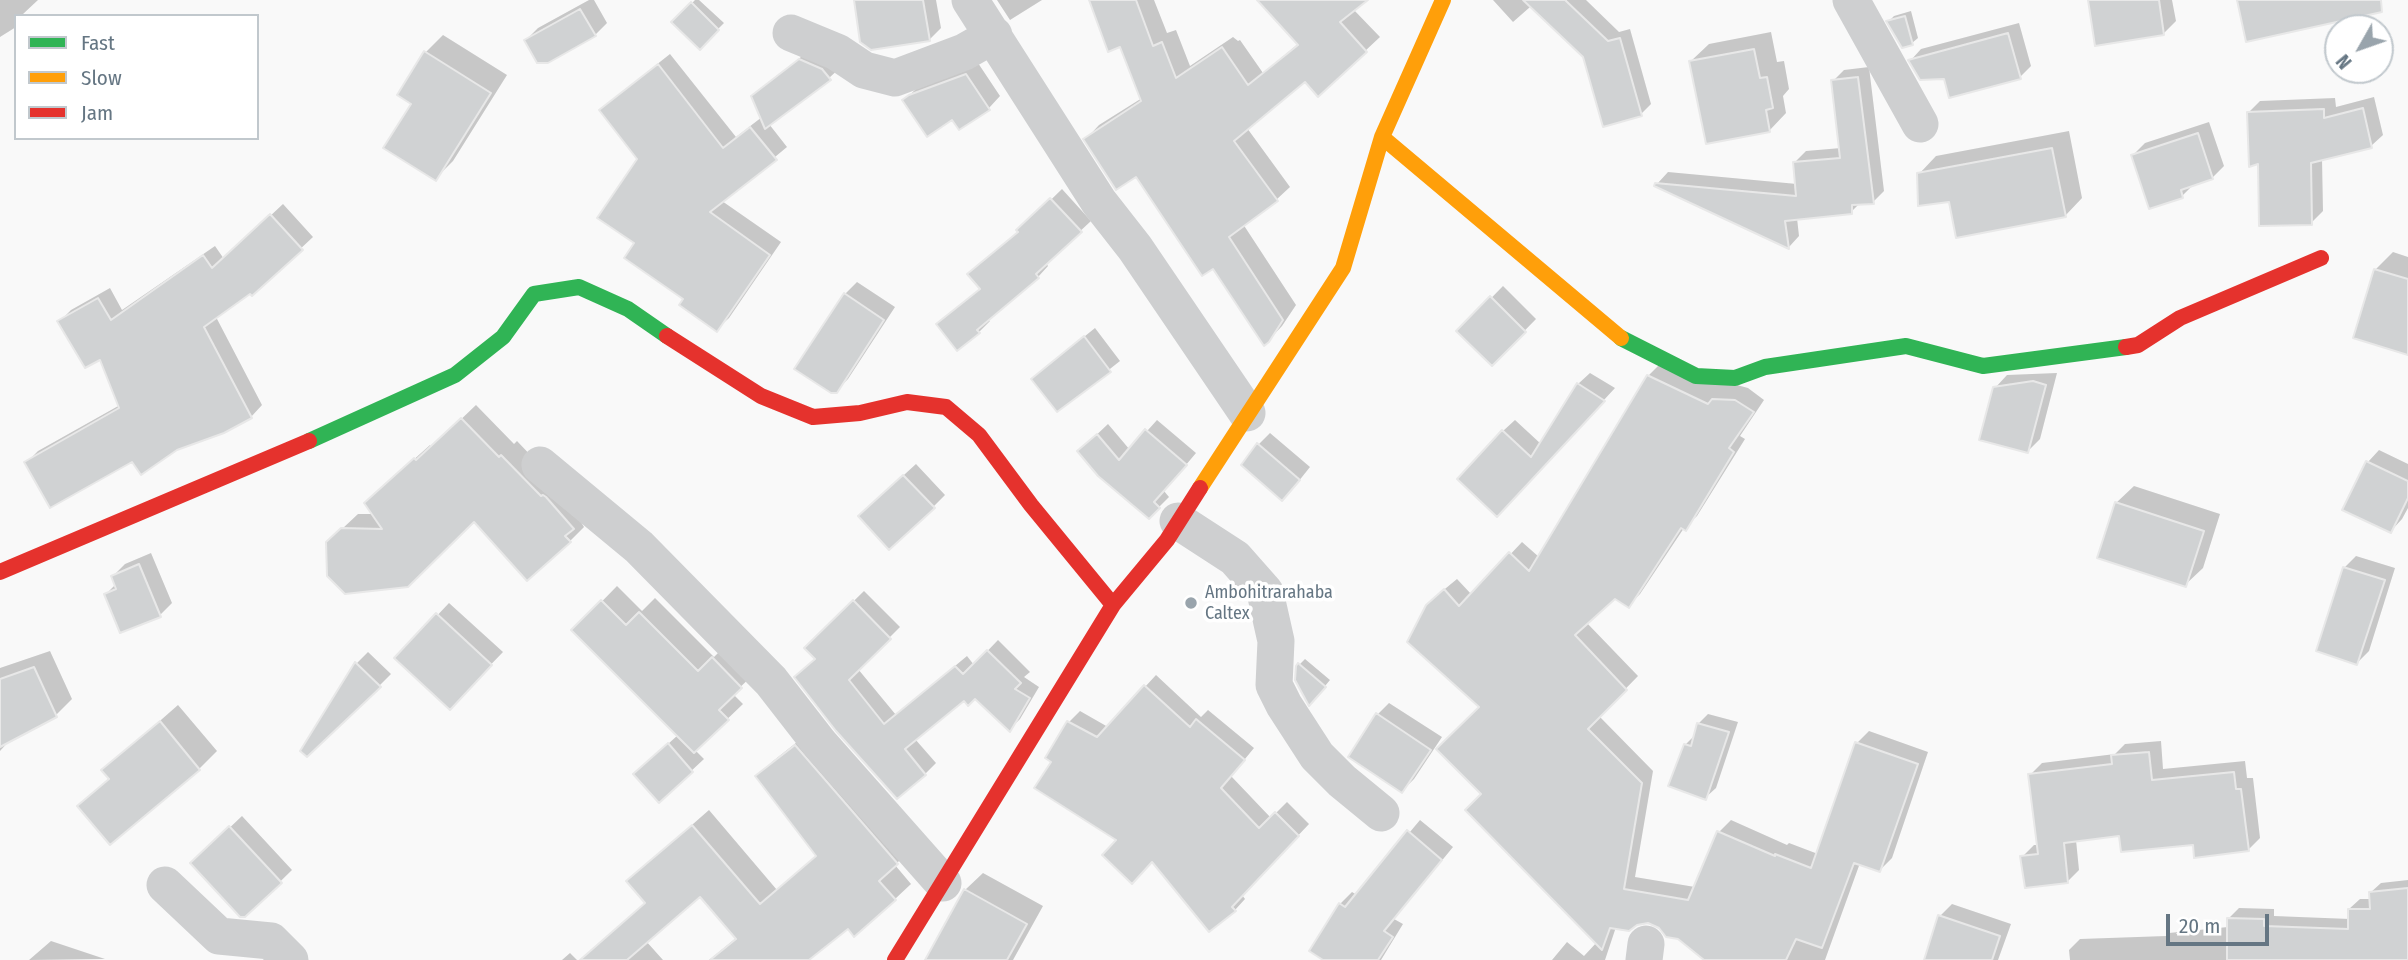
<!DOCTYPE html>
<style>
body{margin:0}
#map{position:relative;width:2408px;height:960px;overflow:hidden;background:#f9f9f9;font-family:"Fira Sans Condensed",sans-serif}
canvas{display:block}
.legend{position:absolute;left:14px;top:14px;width:245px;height:126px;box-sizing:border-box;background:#fff;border:2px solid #c1c8cd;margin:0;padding:9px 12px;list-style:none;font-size:21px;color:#657683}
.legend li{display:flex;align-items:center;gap:14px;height:35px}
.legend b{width:35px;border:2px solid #c1c8cd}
.north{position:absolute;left:2324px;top:14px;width:70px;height:70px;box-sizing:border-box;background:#fff;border:2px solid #c1c8cd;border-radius:50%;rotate:230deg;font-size:19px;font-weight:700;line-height:28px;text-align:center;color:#657683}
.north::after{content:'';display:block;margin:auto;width:24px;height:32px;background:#99a4ac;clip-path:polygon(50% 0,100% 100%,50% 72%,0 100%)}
.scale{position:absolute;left:2166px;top:914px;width:103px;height:32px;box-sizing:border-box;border:4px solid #657683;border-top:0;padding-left:9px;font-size:21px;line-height:24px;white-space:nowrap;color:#657683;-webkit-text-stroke:5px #fff;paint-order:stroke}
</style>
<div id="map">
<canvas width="2408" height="960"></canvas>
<ul class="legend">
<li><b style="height:9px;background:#30b455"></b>Fast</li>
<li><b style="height:9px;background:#ff9f0a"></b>Slow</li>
<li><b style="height:9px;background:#e5322d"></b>Jam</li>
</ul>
<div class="north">N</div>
<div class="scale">20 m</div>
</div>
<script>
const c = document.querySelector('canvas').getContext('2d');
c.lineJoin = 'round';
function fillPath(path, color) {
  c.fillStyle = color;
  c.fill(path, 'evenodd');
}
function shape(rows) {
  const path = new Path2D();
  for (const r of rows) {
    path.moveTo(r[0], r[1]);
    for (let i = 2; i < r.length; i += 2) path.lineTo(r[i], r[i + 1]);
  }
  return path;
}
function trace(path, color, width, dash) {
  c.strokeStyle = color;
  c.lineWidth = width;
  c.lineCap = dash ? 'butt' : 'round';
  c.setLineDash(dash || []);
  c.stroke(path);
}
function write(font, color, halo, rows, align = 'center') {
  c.font = font + ' "Fira Sans Condensed",sans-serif';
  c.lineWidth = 7;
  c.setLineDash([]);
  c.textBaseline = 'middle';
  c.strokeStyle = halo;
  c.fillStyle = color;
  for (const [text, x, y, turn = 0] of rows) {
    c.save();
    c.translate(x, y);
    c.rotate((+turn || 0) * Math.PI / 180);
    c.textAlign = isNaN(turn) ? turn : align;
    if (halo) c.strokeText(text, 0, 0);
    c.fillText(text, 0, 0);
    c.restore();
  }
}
fillPath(shape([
 [0,0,38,0,23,14,24,16,16,16,16,27,0,37],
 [589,0,594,0,607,23,595,35,526,40,538,28],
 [695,0,699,0,724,23,700,47,674,22],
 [855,0,936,0,941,28,929,40],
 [997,0,1042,0,1010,20],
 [1091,0,1154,0,1167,33,1176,30,1190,66,1233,37,1238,41,1240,40,1263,73,1299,43,1290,0,1365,0,1353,9,1380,37,1318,95,1306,80,1247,128,1290,187,1276,200,1243,224,1296,305,1282,326,1268,341,1214,266,1137,175,1086,139,1099,125,1142,98,1121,45],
 [1493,0,1538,0,1513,22],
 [1567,0,1586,0,1619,32,1630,29,1651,104,1641,114,1547,21],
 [2089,0,2172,0,2176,21,2164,33],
 [1911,11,1918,38,1912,43,1889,21,1894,16],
 [2019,23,2031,66,2020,77,1946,77,1911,60,1921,49],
 [1771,32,1777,62,1784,61,1789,89,1783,96,1786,113,1769,131,1691,61,1709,44],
 [443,35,507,75,453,161,435,179,426,52],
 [812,48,841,67,829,78,769,124,787,147,722,201,781,242,729,318,717,329,686,299,637,243,640,159,613,99,670,54,736,137,762,117,753,96],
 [978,63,1000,96,989,108,952,117,904,100,916,89],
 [1869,67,1884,191,1873,202,1860,203,1851,212,1797,218,1799,236,1789,247,1657,184,1668,172,1797,184,1795,162,1806,151,1841,148,1833,81,1844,70],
 [2374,97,2383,135,2371,146,2322,158,2323,211,2311,223,2260,162,2248,113,2260,101,2335,98,2336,107],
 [2209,122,2224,166,2212,178,2194,184,2182,196,2133,155,2145,143],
 [2069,131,2082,198,2065,216,1950,200,1919,174,1936,156],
 [1062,189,1091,221,1046,263,1048,266,1038,277,988,319,990,321,979,332,957,349,981,288,980,264,1019,231],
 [283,204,313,237,252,294,251,292,216,317,262,405,251,417,223,432,132,460,26,463,38,451,120,405,101,357,59,322,71,310,110,288,122,310,215,246,224,259],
 [2393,252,2408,257,2408,354,2375,270],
 [857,282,895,307,848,379,836,391,845,294],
 [1503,286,1536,319,1492,364,1459,331],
 [1095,328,1120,361,1058,410,1043,370],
 [1660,364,1748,388,1764,400,1740,436,1745,439,1697,516,1684,528,1640,594,1628,606,1615,597,1586,622,1638,676,1599,716,1653,771,1635,877,1695,887,1719,832,1731,820,1787,845,1789,843,1818,854,1857,743,1869,731,1928,752,1892,858,1880,870,1860,863,1825,960,1707,960,1678,937,1650,922,1616,927,1605,960,1552,960,1567,942,1584,956,1597,942,1483,794,1481,707,1440,593,1457,579,1472,595,1522,542,1539,557,1648,376],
 [1590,373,1615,388,1509,503,1503,431,1515,420,1541,444,1578,384],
 [2057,373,2040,439,2028,451,1995,388,2007,375],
 [476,405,514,444,517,441,557,483,584,527,570,541,474,519,327,543,358,514,374,514,381,489,430,445,432,447],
 [1157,420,1196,453,1164,491,1169,497,1149,517,1090,441,1108,424,1130,450],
 [1270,433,1310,467,1294,487,1258,445],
 [2379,450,2408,464,2408,508,2402,519,2391,531,2345,509,2368,462],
 [916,464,945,495,933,507,872,504],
 [2134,486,2220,514,2203,568,2185,585,2116,503],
 [151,553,172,603,160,615,106,594,116,584,113,576,125,564],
 [2356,556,2395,568,2369,651,2357,663,2344,568],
 [617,586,642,611,655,598,714,657,728,643,756,672,733,694,743,704,695,750,704,759,659,801,648,762,678,735,574,630],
 [864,591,900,627,858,669,896,715,967,656,974,665,998,640,1030,672,1024,677,1039,687,1020,719,1010,729,975,697,964,699,915,739,936,763,925,774,806,648],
 [449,603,503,652,450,707,397,658],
 [50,651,72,699,55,716,11,739,0,751,0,668],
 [368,652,391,674,379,686,356,664],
 [1305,659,1330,680,1315,698,1298,666],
 [1156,675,1201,717,1208,710,1254,748,1231,776,1271,818,1287,802,1309,824,1242,895,1245,899,1235,910,1119,840,1053,761,1069,722,1080,711,1108,727],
 [1389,703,1442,737,1414,779,1402,791,1377,715],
 [178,705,217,751,199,769,110,843,79,806,110,777,104,770],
 [1708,714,1738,722,1716,788,1705,798,1685,745,1695,735,1698,724],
 [811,731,913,847,895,865,911,884,895,899,848,927,806,960,709,960,736,938,700,895,646,941,663,960,581,960,646,902,628,881,709,810,777,890,817,855,757,777,773,761],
 [2161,741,2163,769,2245,761,2247,778,2253,778,2260,838,2248,850,2121,834,2076,840,2079,870,2068,881,2022,857,2034,845,2039,845,2030,775,2042,763,2115,754,2125,744],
 [242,816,292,870,245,916,204,852],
 [1420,820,1453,847,1394,919,1403,924,1381,960,1327,960,1311,950,1340,904,1352,892,1357,895],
 [983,873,1043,906,1013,960,931,960,965,890],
 [2408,880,2408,960,2070,960,2069,950,2080,939,2166,936,2169,933,2228,927,2228,919,2239,908,2274,909,2274,916,2350,919,2349,909,2360,899,2371,899,2370,893,2381,883],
 [1952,904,2011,924,1998,960,1926,960,1940,916],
 [51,941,105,959,29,960],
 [570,953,577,960,562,960]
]), '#0003');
const building = shape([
 [854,0,923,0,930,41,871,50,860,42,854,0],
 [1089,0,1136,0,1153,46,1162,42,1176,78,1222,47,1248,85,1298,45,1257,0,1368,0,1340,22,1367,52,1318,97,1305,82,1234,141,1278,201,1229,237,1283,320,1269,342,1264,346,1213,269,1202,276,1136,177,1116,190,1083,139,1141,101,1120,47,1108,52,1089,0],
 [1523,0,1565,0,1608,41,1620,38,1642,116,1603,127,1583,57,1523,0],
 [2088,0,2159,0,2164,35,2095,46,2088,0],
 [2237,0,2381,0,2382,12,2246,42,2237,0],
 [691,2,719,30,700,50,671,22,691,2],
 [580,9,596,36,548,63,537,63,524,40,580,9],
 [1905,16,1913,45,1902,48,1886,21,1905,16],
 [2008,33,2021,79,1949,98,1944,79,1920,80,1908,60,2008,33],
 [1754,49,1760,78,1767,77,1773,108,1766,110,1770,132,1706,144,1689,61,1754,49],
 [424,51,491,93,436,181,383,148,411,104,397,95,424,51],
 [799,59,822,69,831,80,765,129,751,96,799,59],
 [658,64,723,148,750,127,777,160,710,212,770,255,717,332,679,305,683,299,624,258,634,243,597,218,637,159,599,110,658,64],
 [966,74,990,110,959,130,952,120,927,137,902,100,909,95,966,74],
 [1858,77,1874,204,1852,205,1852,214,1785,221,1789,249,1654,186,1655,183,1796,196,1793,162,1840,158,1831,80,1858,77],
 [2363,108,2372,148,2311,163,2312,225,2259,226,2258,164,2249,167,2247,112,2324,109,2324,118,2363,108],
 [2198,133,2213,179,2181,190,2183,198,2149,209,2131,155,2198,133],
 [2052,148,2066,217,1956,238,1949,202,1918,206,1917,173,2052,148],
 [1050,198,1082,232,1036,274,1039,278,977,330,980,333,957,351,936,324,980,289,967,274,1018,232,1016,230,1050,198],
 [270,214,303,250,252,296,250,294,204,327,252,418,224,433,177,450,141,475,132,462,50,508,24,462,119,408,100,360,85,368,57,321,98,298,111,320,203,255,212,268,270,214],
 [2374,269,2408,279,2408,355,2353,338,2374,269],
 [844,293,884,320,837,393,831,393,794,369,844,293],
 [1490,296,1526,332,1492,366,1456,331,1490,296],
 [1084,336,1111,372,1057,412,1031,379,1084,336],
 [1647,375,1708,404,1712,399,1735,400,1754,412,1729,448,1734,452,1686,531,1681,528,1629,608,1615,599,1575,635,1627,690,1588,729,1642,783,1624,889,1688,900,1717,831,1775,856,1775,854,1811,868,1855,742,1918,764,1880,872,1854,863,1822,948,1796,939,1786,960,1704,960,1678,939,1666,937,1659,928,1648,923,1637,925,1629,931,1610,928,1602,950,1465,810,1481,794,1436,749,1479,707,1407,642,1426,605,1444,589,1459,606,1509,552,1529,571,1647,375],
 [2033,381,2046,385,2028,453,1979,440,1993,387,2033,381],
 [1577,383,1605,401,1497,517,1457,479,1502,430,1531,457,1577,383],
 [461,418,499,457,501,455,541,496,543,495,546,497,574,529,565,536,571,542,527,581,474,522,408,587,345,594,327,576,326,542,341,528,382,529,364,503,414,458,416,460,461,418],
 [1145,429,1187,465,1154,502,1160,508,1149,519,1098,476,1077,451,1097,434,1119,460,1145,429],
 [1257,443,1300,480,1282,501,1241,465,1257,443],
 [2366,461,2408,481,2408,498,2391,533,2342,510,2366,461],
 [903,475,935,508,889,550,858,516,903,475],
 [2115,502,2204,531,2186,587,2097,558,2115,502],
 [139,564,161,617,120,633,104,594,116,589,111,576,139,564],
 [2343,567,2385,580,2357,665,2316,651,2343,567],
 [601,600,626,625,639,612,698,671,712,657,742,688,719,710,729,720,694,753,571,630,601,600],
 [853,600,891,639,849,680,884,724,955,666,963,674,987,650,1021,683,1015,689,1030,698,1010,732,975,699,968,706,964,701,905,749,926,775,897,799,836,731,794,677,815,659,804,648,853,600],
 [436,613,492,665,450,710,394,658,436,613],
 [355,662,381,687,307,757,300,751,355,662],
 [1298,663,1326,687,1309,706,1295,680,1296,666,1298,663],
 [34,667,57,717,0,747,0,679,34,667],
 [1144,685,1190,727,1196,719,1245,760,1221,788,1259,828,1275,812,1299,836,1232,907,1236,911,1209,932,1152,862,1132,884,1102,855,1116,840,1034,788,1051,762,1045,758,1067,721,1097,737,1144,685],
 [1376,713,1431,750,1402,793,1348,757,1376,713],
 [160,721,200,770,110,845,77,806,109,779,101,770,160,721],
 [1697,723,1729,732,1706,800,1668,786,1684,744,1691,746,1697,723],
 [668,743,693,772,659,803,633,774,668,743],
 [795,745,898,864,879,881,896,900,854,937,848,929,809,960,710,960,736,939,700,897,627,960,580,960,645,903,626,881,692,825,760,904,816,856,755,776,795,745],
 [2149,752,2152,780,2234,772,2236,789,2241,789,2249,851,2194,858,2193,845,2121,852,2119,836,2064,843,2068,883,2025,888,2020,856,2038,854,2028,774,2112,764,2111,755,2149,752],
 [229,826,282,883,245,917,240,917,190,863,229,826],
 [1407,830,1442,860,1384,931,1393,937,1378,960,1323,960,1309,951,1339,903,1345,907,1407,830],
 [2408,888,2408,960,2227,960,2227,918,2264,919,2264,926,2348,929,2348,909,2370,909,2369,892,2408,888],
 [964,889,1027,924,1007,960,925,960,964,889],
 [1938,915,2000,936,1992,960,1924,960,1938,915]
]);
fillPath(building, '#d0d2d3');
trace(building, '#e8e8e8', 2);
trace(shape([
 [970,0,1099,202,1135,248,1247,413],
 [1851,0,1920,124],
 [791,33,837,52,864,70,895,78,964,52,994,35],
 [540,465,639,547,771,681,820,744,943,883],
 [1178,521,1235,558,1265,592,1276,641,1274,685,1284,705,1317,756,1342,781,1381,813],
 [165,885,219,936,271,941,290,960],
 [1644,960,1646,944]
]), '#cecfd0', 37);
trace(shape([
 [1621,338,1696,376,1735,378,1765,367,1906,346,1983,366,2126,347],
 [309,441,455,375,503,337,534,294,579,287,628,309,667,336]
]), '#30b455', 16);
trace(shape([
 [1382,137,1621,338],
 [1200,488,1343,268,1382,137,1443,0]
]), '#ff9f0a', 16);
trace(shape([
 [667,336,761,396,813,417,860,413,907,402,946,407,979,435,1031,505,1113,605],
 [2126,347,2138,345,2180,318,2321,258],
 [0,572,309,441],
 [895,960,1113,605,1167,540,1200,488]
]), '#e5322d', 16);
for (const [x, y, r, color] of [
 [1191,603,7,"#99a4ac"]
]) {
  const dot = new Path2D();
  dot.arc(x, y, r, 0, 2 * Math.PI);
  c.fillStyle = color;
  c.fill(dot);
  trace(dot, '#fff', 2.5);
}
write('18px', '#657683', '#fff', [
 ["Ambohitrarahaba",1205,593],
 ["Caltex",1205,614]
], 'left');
</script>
